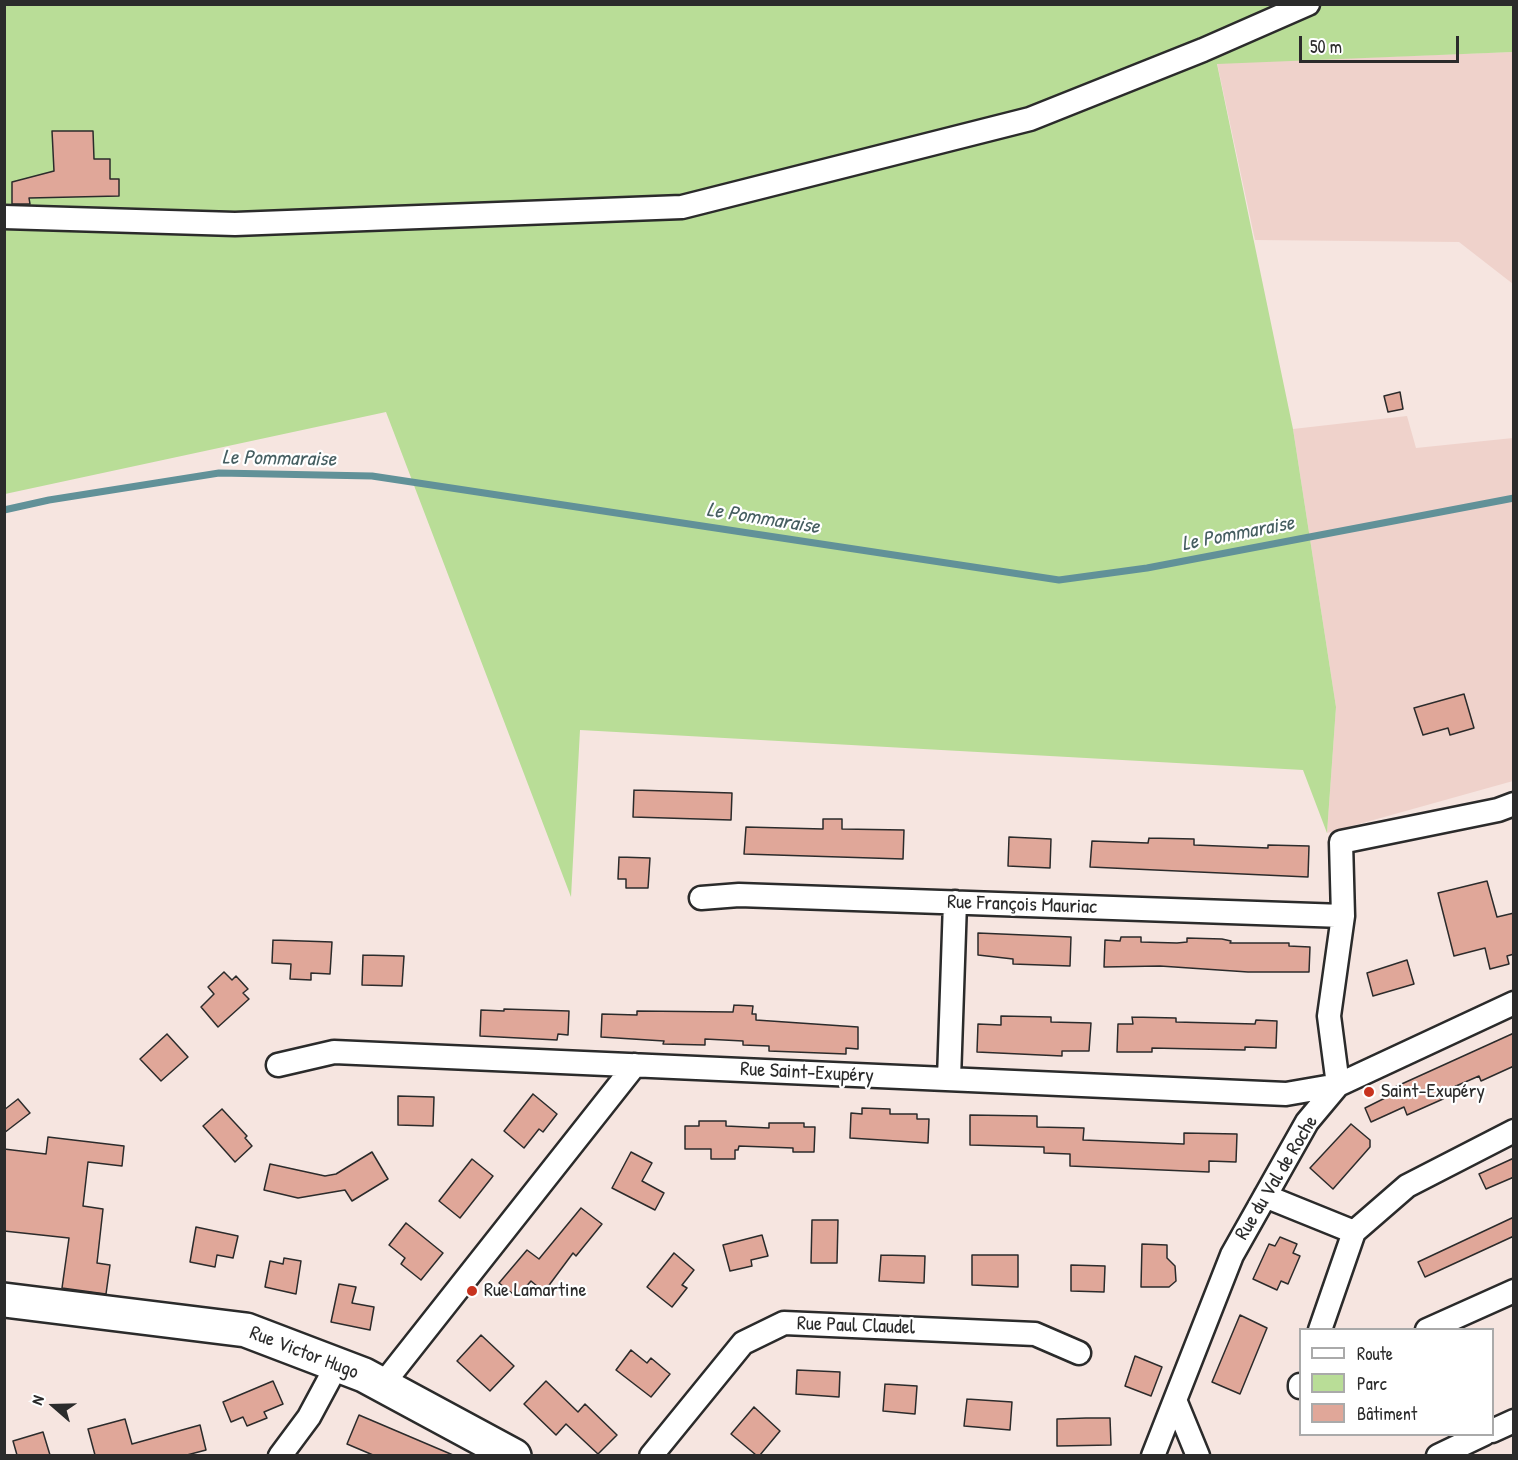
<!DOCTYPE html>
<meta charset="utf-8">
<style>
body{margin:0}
#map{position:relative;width:1518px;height:1460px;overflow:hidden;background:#f6e5e0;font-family:"Patrick Hand",sans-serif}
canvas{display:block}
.frame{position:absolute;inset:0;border:6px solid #2b2b2b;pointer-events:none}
.legend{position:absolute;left:1299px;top:1328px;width:195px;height:108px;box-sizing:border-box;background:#fff;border:2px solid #aaa;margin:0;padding:8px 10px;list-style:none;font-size:18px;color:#2b2b2b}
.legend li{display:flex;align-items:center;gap:12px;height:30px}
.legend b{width:30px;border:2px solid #aaa}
.north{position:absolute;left:24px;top:1376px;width:60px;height:60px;-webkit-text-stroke:4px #fff;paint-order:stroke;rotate:290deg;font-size:16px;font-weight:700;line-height:24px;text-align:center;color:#2b2b2b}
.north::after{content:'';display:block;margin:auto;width:21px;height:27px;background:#2b2b2b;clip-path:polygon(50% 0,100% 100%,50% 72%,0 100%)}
.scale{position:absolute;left:1299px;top:36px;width:160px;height:27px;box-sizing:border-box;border:3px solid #2b2b2b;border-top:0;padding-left:8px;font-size:18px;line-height:21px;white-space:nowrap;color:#2b2b2b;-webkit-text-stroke:4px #fff;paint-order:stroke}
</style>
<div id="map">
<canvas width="1518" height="1460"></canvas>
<div class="frame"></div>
<ul class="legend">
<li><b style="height:8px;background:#fff"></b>Route</li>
<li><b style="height:16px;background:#b9dd97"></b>Parc</li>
<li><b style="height:16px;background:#e0a799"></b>Bâtiment</li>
</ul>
<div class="north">N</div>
<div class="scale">50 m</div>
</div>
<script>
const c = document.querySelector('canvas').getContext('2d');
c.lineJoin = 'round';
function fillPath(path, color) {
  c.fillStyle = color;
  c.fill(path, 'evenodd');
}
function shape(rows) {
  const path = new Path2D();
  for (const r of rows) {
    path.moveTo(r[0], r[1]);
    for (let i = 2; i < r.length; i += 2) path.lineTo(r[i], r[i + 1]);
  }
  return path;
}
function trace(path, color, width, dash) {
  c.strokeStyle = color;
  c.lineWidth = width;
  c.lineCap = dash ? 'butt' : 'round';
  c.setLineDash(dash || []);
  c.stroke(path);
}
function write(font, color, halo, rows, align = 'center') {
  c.font = font + ' "Patrick Hand",sans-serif';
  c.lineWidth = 4.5;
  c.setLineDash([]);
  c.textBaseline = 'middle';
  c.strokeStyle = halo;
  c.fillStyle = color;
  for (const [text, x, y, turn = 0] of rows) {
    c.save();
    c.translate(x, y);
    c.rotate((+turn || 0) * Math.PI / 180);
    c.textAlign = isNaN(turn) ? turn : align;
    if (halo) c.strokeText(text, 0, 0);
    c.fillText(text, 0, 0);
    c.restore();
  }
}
fillPath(shape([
 [1513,52,1513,284,1459,242,1255,240,1217,63],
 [1407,416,1416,448,1513,438,1513,781,1327,833,1336,707,1293,429]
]), '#efd2cb');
fillPath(shape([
 [4,5,1513,5,1513,52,1217,64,1293,429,1336,707,1327,833,1303,770,580,730,571,897,386,412,5,494]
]), '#b9dd97');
trace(shape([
 [4,510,49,500,219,473,372,476,1059,580,1147,568,1514,498]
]), '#619198', 7);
const building = shape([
 [52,131,93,131,94,159,110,159,110,179,119,179,119,196,29,198,30,204,12,204,12,182,54,171,52,131],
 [1400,392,1403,409,1388,412,1384,396,1400,392],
 [1464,694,1474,728,1450,735,1448,728,1423,735,1414,708,1464,694],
 [634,790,732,793,731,820,633,817,634,790],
 [823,819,842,819,842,829,904,830,903,859,744,854,746,827,823,829,823,819],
 [1009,837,1051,839,1050,868,1008,866,1009,837],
 [1149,838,1194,839,1194,845,1268,848,1268,845,1309,846,1308,877,1090,867,1092,841,1148,843,1149,838],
 [619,857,650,858,648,888,626,888,626,879,618,879,619,857],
 [1487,881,1497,917,1514,913,1514,954,1507,956,1509,964,1490,969,1485,948,1454,956,1438,893,1487,881],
 [978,933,1071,937,1070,966,1013,964,1013,959,978,955,978,933],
 [1121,937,1141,937,1141,942,1177,943,1187,942,1187,938,1222,939,1231,941,1230,943,1289,943,1289,946,1310,947,1309,972,1248,972,1160,966,1104,967,1105,940,1120,941,1121,937],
 [273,940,332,942,330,974,311,973,311,980,290,979,291,964,272,963,273,940],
 [363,955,404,956,402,986,362,985,363,955],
 [1407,960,1414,984,1373,996,1367,973,1407,960],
 [224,972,232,980,236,976,248,989,243,993,249,999,218,1027,201,1007,214,994,208,987,224,972],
 [734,1005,753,1006,752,1014,756,1014,756,1020,858,1027,858,1049,846,1048,846,1054,769,1051,769,1046,743,1045,743,1041,705,1039,705,1045,663,1044,664,1041,601,1037,602,1014,637,1015,637,1011,733,1012,734,1005],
 [504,1009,569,1011,568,1035,558,1034,557,1040,480,1036,481,1010,504,1011,504,1009],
 [1001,1016,1051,1017,1051,1022,1091,1023,1089,1051,1062,1051,1062,1056,977,1052,978,1024,1001,1025,1001,1016],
 [1132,1017,1176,1018,1176,1022,1255,1024,1256,1020,1277,1021,1276,1048,1245,1047,1245,1050,1152,1048,1152,1052,1117,1052,1118,1024,1133,1024,1132,1017],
 [1514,1033,1514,1066,1481,1081,1479,1076,1440,1093,1443,1099,1407,1115,1404,1107,1371,1122,1365,1108,1397,1092,1395,1087,1514,1033],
 [167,1034,188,1057,161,1081,140,1059,167,1034],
 [533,1094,557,1114,543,1132,539,1129,524,1148,504,1131,533,1094],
 [398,1096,434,1097,433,1126,398,1125,398,1096],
 [18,1099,30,1113,4,1133,4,1110,18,1099],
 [862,1108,890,1109,890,1114,917,1114,917,1119,929,1119,928,1143,850,1138,851,1113,862,1114,862,1108],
 [222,1109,247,1136,245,1138,252,1146,235,1162,203,1126,222,1109],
 [970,1115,1037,1116,1037,1127,1084,1128,1083,1140,1184,1144,1184,1133,1237,1134,1236,1162,1209,1161,1209,1172,1070,1166,1070,1154,1044,1153,1044,1147,970,1145,970,1115],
 [699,1121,726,1121,726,1126,769,1128,769,1123,804,1123,804,1127,815,1127,814,1152,793,1152,793,1148,739,1146,738,1150,735,1150,735,1159,711,1159,711,1149,685,1149,685,1126,699,1126,699,1121],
 [1351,1124,1370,1140,1370,1147,1333,1189,1310,1168,1351,1124],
 [48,1137,124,1146,122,1166,88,1162,83,1206,103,1209,97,1263,110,1265,106,1294,62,1288,69,1238,4,1231,4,1149,46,1154,48,1137],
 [372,1152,388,1179,352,1201,345,1190,298,1198,264,1190,270,1164,325,1176,336,1174,372,1152],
 [631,1152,652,1163,642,1181,664,1193,655,1210,612,1188,631,1152],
 [1514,1158,1514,1177,1486,1189,1479,1174,1514,1158],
 [472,1159,493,1176,460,1218,439,1201,472,1159],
 [581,1208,602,1224,576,1256,573,1253,544,1292,531,1281,517,1297,499,1283,527,1250,539,1259,581,1208],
 [1514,1217,1514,1236,1425,1277,1418,1262,1514,1217],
 [812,1220,838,1220,837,1263,811,1263,812,1220],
 [406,1223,443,1253,421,1280,401,1264,405,1258,389,1245,406,1223],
 [196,1227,238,1236,233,1258,217,1255,215,1267,190,1262,196,1227],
 [762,1235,768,1256,751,1260,752,1266,730,1271,723,1245,762,1235],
 [1280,1237,1297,1244,1293,1253,1300,1256,1288,1284,1281,1281,1277,1290,1253,1279,1269,1244,1275,1246,1280,1237],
 [1142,1244,1167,1245,1167,1258,1175,1266,1176,1281,1169,1287,1141,1287,1142,1244],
 [674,1253,694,1270,682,1285,687,1288,672,1307,647,1287,674,1253],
 [881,1255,925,1256,924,1283,879,1281,881,1255],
 [972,1255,1018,1255,1018,1287,972,1285,972,1255],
 [284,1258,301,1261,296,1294,265,1287,270,1261,283,1264,284,1258],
 [1071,1265,1105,1266,1104,1292,1071,1291,1071,1265],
 [339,1284,356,1287,352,1303,374,1307,370,1330,331,1322,339,1284],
 [1240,1315,1267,1328,1240,1394,1212,1382,1240,1315],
 [481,1335,514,1366,490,1391,457,1361,481,1335],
 [631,1350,647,1363,651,1358,670,1374,651,1397,616,1370,631,1350],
 [1135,1356,1162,1367,1151,1396,1125,1386,1135,1356],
 [797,1370,840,1372,839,1397,796,1394,797,1370],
 [273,1381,283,1404,264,1412,267,1418,247,1426,243,1417,231,1422,223,1402,273,1381],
 [546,1381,578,1412,585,1404,617,1435,598,1454,566,1424,556,1435,524,1404,546,1381],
 [885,1384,917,1386,915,1414,883,1411,885,1384],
 [967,1399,1012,1402,1010,1430,964,1426,967,1399],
 [754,1407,780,1431,760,1455,756,1455,731,1434,754,1407],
 [359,1415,453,1455,373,1455,347,1444,359,1415],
 [1086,1418,1110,1418,1111,1445,1057,1446,1057,1419,1086,1418],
 [125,1419,132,1444,200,1425,206,1450,187,1455,95,1455,88,1429,125,1419],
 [43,1432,50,1455,17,1455,13,1441,43,1432]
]);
fillPath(building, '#e0a799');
trace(building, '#2b2b2b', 1.5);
const street = shape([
 [4,217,235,224,682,207,1030,119,1203,50,1308,4],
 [701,898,739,895,1343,916],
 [278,1065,334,1052,1286,1094,1338,1085],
 [949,1079,955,902],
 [1338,1085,1329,1016,1343,916,1341,842,1498,810,1514,804],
 [1265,1196,1354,1232],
 [1320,1330,1354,1232,1407,1186,1514,1131],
 [1427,1330,1514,1291],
 [383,1384,635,1065],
 [1300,1385,1300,1387],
 [1175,1400,1198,1456],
 [1492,1431,1514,1421],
 [280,1456,309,1417,338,1363],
 [651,1456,743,1343,784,1323,1035,1334,1079,1353],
 [1153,1456,1232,1255,1307,1122,1338,1085,1514,1003],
 [1438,1456,1484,1434]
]);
const secondary = shape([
 [4,1300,246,1330,364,1375,514,1456]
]);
trace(street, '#2b2b2b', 27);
trace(secondary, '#2b2b2b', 38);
trace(street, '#fff', 22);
trace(secondary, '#fff', 33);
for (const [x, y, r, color] of [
 [1369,1092,6,"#c8321e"],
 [472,1291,6,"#c8321e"]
]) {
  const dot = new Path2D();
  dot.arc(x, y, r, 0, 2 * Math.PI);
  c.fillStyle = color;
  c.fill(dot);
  trace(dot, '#fff', 2);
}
write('20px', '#2b2b2b', '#fff', [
 ["Rue François Mauriac",1022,905,2],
 ["Rue Saint-Exupéry",807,1073,3],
 ["Rue du Val de Roche",1277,1178,-59],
 ["Rue Paul Claudel",856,1326,2],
 ["Rue Victor Hugo",304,1353,21]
]);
write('20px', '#2b2b2b', '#fff', [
 ["Saint-Exupéry",1381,1092],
 ["Rue Lamartine",484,1291]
], 'left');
write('italic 21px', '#465e61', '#fff', [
 ["Le Pommaraise",279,459,1],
 ["Le Pommaraise",763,519,9],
 ["Le Pommaraise",1238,534,-11]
]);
</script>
